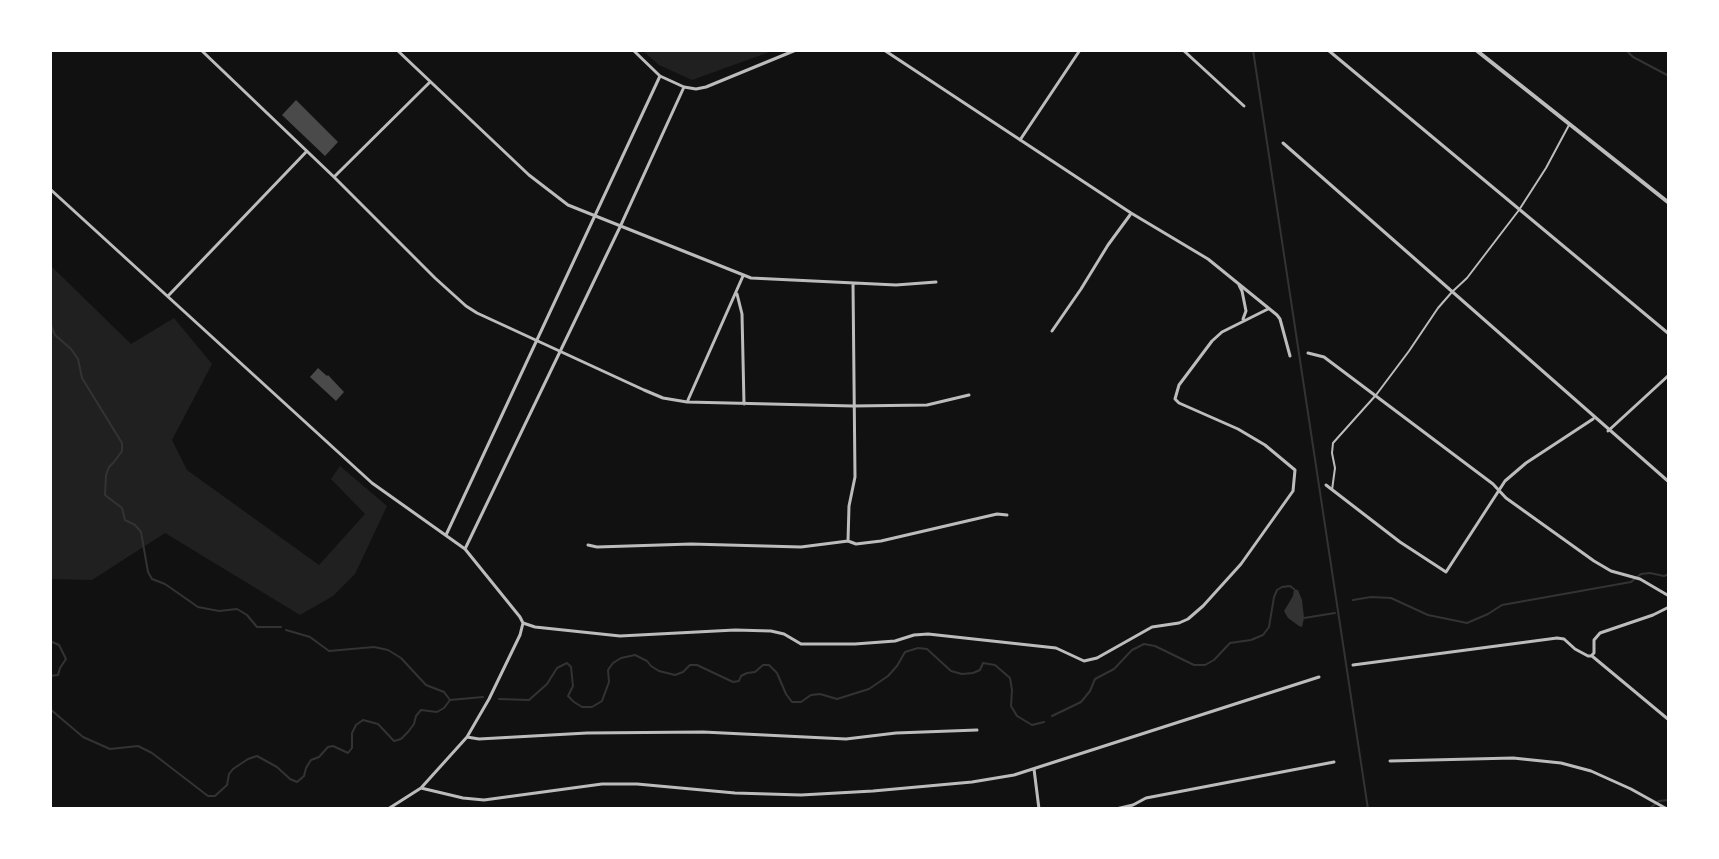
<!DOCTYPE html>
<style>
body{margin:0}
#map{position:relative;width:1719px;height:859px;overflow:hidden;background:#111;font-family:"Alegreya Sans",sans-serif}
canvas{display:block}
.frame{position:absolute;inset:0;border:52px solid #fff;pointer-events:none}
</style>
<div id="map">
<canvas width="1719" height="859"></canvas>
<div class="frame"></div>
</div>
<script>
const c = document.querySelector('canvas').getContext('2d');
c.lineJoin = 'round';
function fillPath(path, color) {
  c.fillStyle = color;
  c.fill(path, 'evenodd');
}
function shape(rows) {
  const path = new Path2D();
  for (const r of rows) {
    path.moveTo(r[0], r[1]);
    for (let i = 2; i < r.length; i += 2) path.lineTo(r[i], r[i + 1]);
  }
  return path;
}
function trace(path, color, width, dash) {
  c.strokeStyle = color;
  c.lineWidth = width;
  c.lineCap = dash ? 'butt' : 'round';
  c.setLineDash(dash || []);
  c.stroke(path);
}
fillPath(shape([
 [642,50,775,50,692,80,659,65],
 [50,265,131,344,174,318,212,364,172,440,187,470,319,565,365,514,331,479,340,466,387,506,355,574,333,596,300,615,165,533,92,580,50,579]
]), '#202020');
fillPath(shape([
 [1294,589,1298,590,1302,600,1304,618,1302,627,1299,626,1288,618,1284,611,1293,596]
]), '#333');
trace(shape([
 [1253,50,1368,809],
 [1626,50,1633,57,1669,76],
 [50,323,55,335,71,349,78,359,82,378,122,443,122,451,114,462,109,467,106,475,105,495,122,508,125,520,135,525,141,532,148,572,152,579,165,584,198,607,219,611,237,609,247,615,257,627,281,627],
 [1353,600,1371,597,1391,598,1428,615,1467,623,1488,614,1502,605,1631,582,1641,574,1650,573,1664,576,1669,574],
 [1304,618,1335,613],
 [286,630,310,637,329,651,374,647,388,650,401,658,426,685,444,692,450,700],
 [50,641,59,645,66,659,60,668,58,675,50,676],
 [499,699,529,700,547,684,557,668,567,663,571,667,573,686,568,696,574,702,582,707,592,707,602,701,609,682,608,670,613,663,621,658,635,655,647,661,651,666,659,671,675,675,683,672,690,665,697,665,733,682,739,681,741,676,747,673,755,672,763,665,769,665,777,673,786,694,792,702,801,702,811,695,820,694,837,699,869,689,888,676,897,666,905,652,918,648,927,649,951,671,962,674,973,673,980,670,983,663,995,665,1010,678,1012,690,1011,706,1017,716,1032,725,1044,722],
 [50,709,83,737,110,749,138,746,152,753,208,796,215,796,227,785,229,774,233,769,248,759,257,756,277,767,290,779,297,782,304,776,306,768,311,760,319,757,328,747,333,746,348,753,352,748,352,733,356,725,363,720,378,724,394,741,401,739,408,732,414,724,416,716,421,710,437,712,444,708,450,700,483,697],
 [1052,716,1081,702,1090,691,1095,679,1114,669,1132,650,1144,644,1155,646,1194,665,1205,665,1214,660,1230,643,1251,640,1263,635,1269,627,1274,597,1277,590,1282,587,1290,586,1294,589],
 [1649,809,1659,801,1669,800]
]), '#333', 2);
fillPath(shape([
 [296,100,338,142,325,156,282,115],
 [318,368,327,376,328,375,344,392,336,401,310,377]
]), '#4a4a4a');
trace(shape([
 [1332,490,1335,468,1332,453,1333,443,1376,395,1409,351,1438,308,1452,292,1467,278,1519,210,1546,168,1569,125]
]), '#bcbcbc', 2);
trace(shape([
 [201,50,334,177,435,278,466,306,477,313,644,390,663,398,687,402,853,406,927,405,969,395],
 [397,50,529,175,568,205,751,278,896,285,936,282],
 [633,50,660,76,684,87,696,89,706,87,796,50],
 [884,50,1131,213,1208,259,1277,315,1280,319,1290,356],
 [1183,50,1244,106],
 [1328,50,1669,334],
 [1020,140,1080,50],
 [1283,143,1669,482],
 [334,177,430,82],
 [50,189,372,483,465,549,520,617,523,623,520,635,489,699,467,737,421,788,388,809],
 [1239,285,1242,291,1246,311,1243,319],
 [737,294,742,314,744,404],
 [168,296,307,151],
 [1052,331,1081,289,1108,245,1130,215],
 [1308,353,1324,357,1493,484,1506,498,1594,561,1611,571,1640,579,1669,596],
 [688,400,743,276],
 [1608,431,1669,375],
 [1326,485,1400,542,1446,572,1505,481,1526,463,1593,419],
 [446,535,660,76],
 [848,541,849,506,855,477,853,283],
 [588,545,597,547,691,544,801,547,848,541,856,544,881,541,997,514,1007,515],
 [465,549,620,227,684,87],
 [523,623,535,627,620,636,735,630,771,631,784,634,801,644,855,644,895,641,914,635,928,634,1056,648,1084,661,1097,658,1152,627,1179,623,1188,619,1203,606,1241,564,1293,491,1295,470,1265,445,1238,429,1179,403,1175,399,1179,385,1212,341,1222,332,1268,309],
 [1592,656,1669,720],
 [1353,665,1557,638,1564,639,1575,649,1588,656,1591,656,1594,653,1594,640,1600,633,1653,615,1669,607],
 [467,737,479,739,587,733,703,732,846,739,896,733,977,730],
 [1390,761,1513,758,1561,763,1591,771,1631,789,1667,809],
 [1034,769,1039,809],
 [421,788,463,798,484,800,602,784,637,784,735,793,801,795,873,791,972,782,1014,775,1319,677],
 [1116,809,1133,805,1146,798,1334,762]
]), '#bcbcbc', 3);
trace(shape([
 [1476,50,1669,203]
]), '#bcbcbc', 4);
</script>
